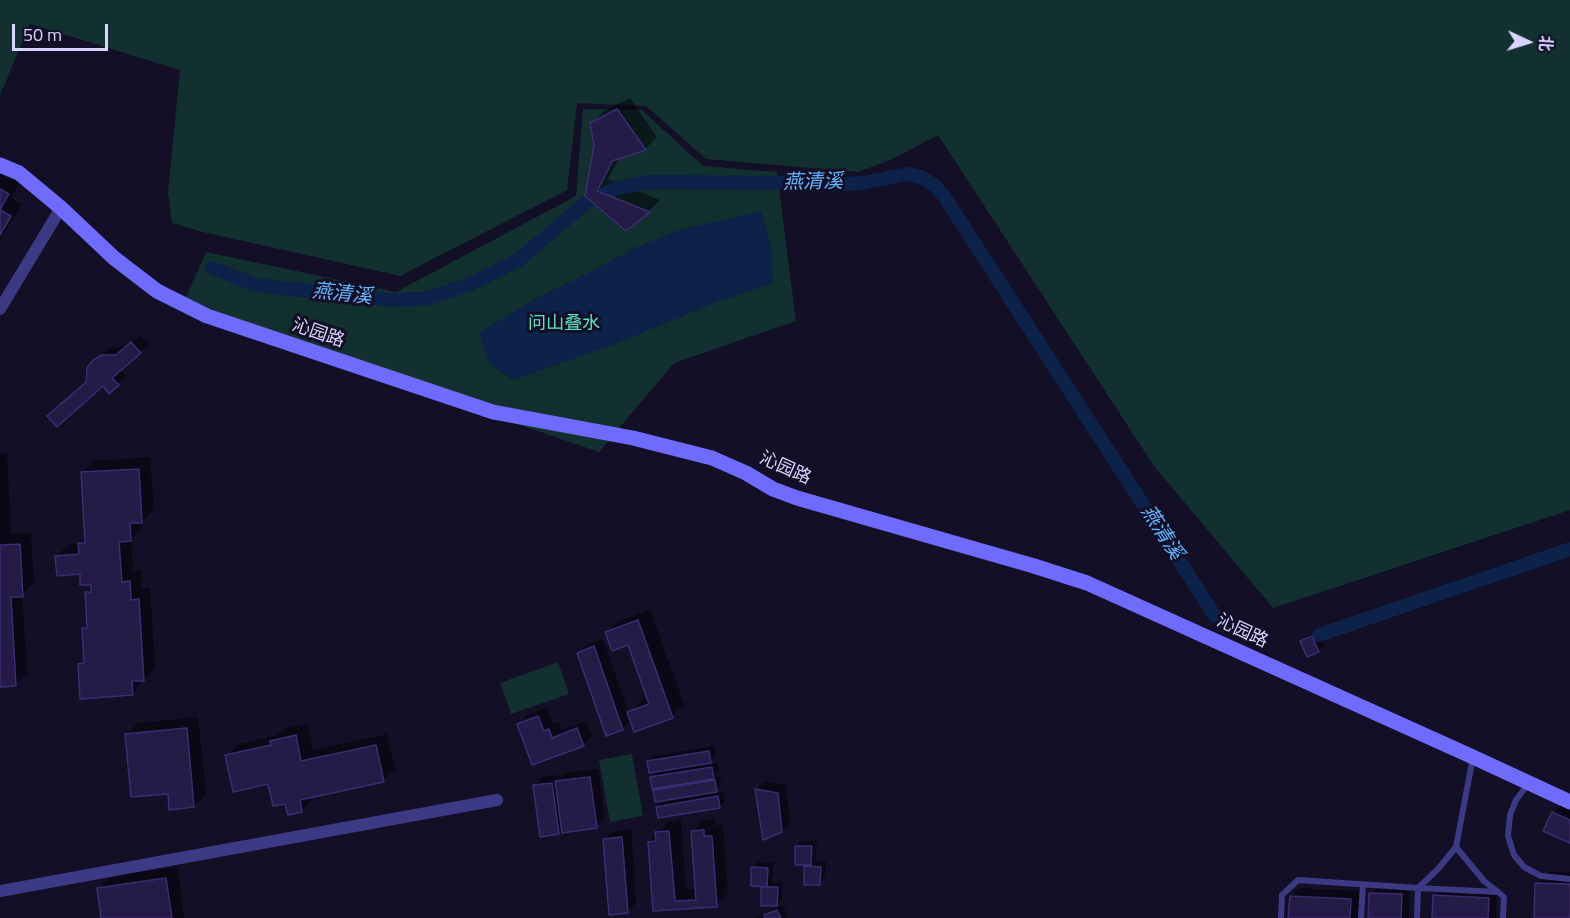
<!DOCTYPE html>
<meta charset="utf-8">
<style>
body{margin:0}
#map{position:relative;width:1570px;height:918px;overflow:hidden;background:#130f26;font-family:"Titillium Web","Noto Sans SC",sans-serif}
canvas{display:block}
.north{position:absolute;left:1498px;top:12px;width:60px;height:60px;-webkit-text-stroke:4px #130f26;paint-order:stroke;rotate:94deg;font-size:16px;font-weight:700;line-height:24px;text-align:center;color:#d9d4ff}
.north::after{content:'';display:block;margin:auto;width:21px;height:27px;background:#d9d4ff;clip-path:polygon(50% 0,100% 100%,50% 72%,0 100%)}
.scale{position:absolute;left:12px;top:24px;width:96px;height:27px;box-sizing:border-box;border:3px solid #d9d4ff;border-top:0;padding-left:8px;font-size:18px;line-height:21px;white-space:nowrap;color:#d9d4ff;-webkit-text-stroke:4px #130f26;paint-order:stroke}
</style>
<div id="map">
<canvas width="1570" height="918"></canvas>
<div class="north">北</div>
<div class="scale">50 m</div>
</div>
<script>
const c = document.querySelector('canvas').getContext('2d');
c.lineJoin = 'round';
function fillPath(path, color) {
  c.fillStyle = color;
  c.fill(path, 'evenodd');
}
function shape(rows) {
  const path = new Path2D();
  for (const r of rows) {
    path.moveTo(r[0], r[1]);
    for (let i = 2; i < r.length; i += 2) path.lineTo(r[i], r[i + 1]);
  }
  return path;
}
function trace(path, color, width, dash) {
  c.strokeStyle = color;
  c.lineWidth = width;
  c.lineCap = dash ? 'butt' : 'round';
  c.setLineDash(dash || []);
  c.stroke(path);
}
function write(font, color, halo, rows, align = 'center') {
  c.font = font + ' "Titillium Web","Noto Sans SC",sans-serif';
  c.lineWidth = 6;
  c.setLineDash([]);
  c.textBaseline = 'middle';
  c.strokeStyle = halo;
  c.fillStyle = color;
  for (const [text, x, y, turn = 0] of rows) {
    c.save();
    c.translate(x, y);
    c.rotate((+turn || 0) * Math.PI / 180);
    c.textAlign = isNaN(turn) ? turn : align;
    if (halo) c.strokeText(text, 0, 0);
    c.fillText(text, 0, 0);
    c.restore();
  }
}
fillPath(shape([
 [0,0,1570,0,1570,510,1273,608,1154,466,938,135,890,160,858,172,706,159,646,106,577,103,567,190,400,276,203,232,172,223,168,193,180,70,30,24,0,95],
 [583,109,642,110,703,166,777,172,796,321,674,363,599,452,181,309,206,252,396,292,576,196],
 [558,662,569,694,511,714,500,683],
 [632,754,643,816,610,822,599,760]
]), '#12302f');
fillPath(shape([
 [761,211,771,245,773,283,717,302,620,342,514,380,490,365,479,333,531,301,598,268,632,249,679,230]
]), '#0c2248');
fillPath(shape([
 [630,98,657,137,645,149,620,157,608,179,660,200,649,211,626,229,587,195,596,145,592,123,604,111],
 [0,171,19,182,11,198,21,204,0,240],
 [140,335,148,344,120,369,126,376,110,392,103,384,88,381,94,361,104,352,112,347,127,347],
 [7,453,11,534,31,533,34,583,22,595,27,673,15,685,0,685,0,454],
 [150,457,154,509,142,521,142,527,131,539,133,570,141,570,142,588,150,588,155,667,132,694,80,664,86,658,83,628,88,624,86,593,92,587,81,573,57,556,69,544,80,544,87,537,82,473,94,461],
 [650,610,684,704,672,716,632,719,623,728,607,734,579,653,587,644,603,639,629,713,641,701,649,698,629,643,607,633,619,621],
 [1318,632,1324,645,1318,651,1302,642,1308,636],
 [547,708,553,724,558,722,561,730,586,721,592,736,583,745,533,764,519,724,527,715],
 [198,717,206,794,194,806,169,792,126,735,138,723],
 [307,724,313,750,387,734,395,769,383,780,312,796,313,799,301,811,286,802,270,783,227,756,239,744,278,735,284,729],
 [714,746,716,756,707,764,717,763,719,772,714,776,720,776,721,785,713,793,723,792,725,801,719,807,657,807,666,799,654,791,659,786,652,778,660,770,648,762,654,756],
 [598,769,605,817,596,826,563,828,558,832,534,786,543,777,560,775,560,778,565,773],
 [765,781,786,785,790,822,781,831,757,790],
 [1565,801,1570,803,1570,842,1553,813],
 [715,819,715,825,723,825,728,893,716,905,654,910,649,842,669,821,681,820,686,890,697,889,692,832,704,820],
 [631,829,636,903,627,912,605,839,613,831],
 [802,841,817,841,816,858,813,861,826,862,825,878,820,884,806,867,809,864,797,846],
 [758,862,773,863,772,882,782,882,782,899,776,905,762,904,763,885,753,868],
 [178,867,184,918,103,918,99,888,111,876],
 [1549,872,1570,872,1570,918,1535,918,1537,883],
 [1380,885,1410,886,1409,918,1370,918,1371,894],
 [1443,887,1497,890,1496,918,1433,918,1434,896],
 [1300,888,1359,891,1358,918,1290,918,1291,897],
 [783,905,788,918,753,918,768,913,771,910]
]), '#0007');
trace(shape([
 [212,268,256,285,389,300,425,299,468,285,518,260,587,202,617,188,648,182,801,183,832,185,862,183,907,174,921,177,934,185,944,196,1215,616],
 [1319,635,1570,549]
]), '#0c2248', 14);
const building = shape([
 [617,109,646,150,612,161,608,170,597,191,650,212,626,231,585,196,594,145,590,123,617,109],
 [0,189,9,194,0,210,11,216,0,235,0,189],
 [131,342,141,353,112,378,119,385,109,394,103,386,57,427,47,416,86,382,87,368,93,360,102,355,116,355,131,342],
 [139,469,142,523,130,523,131,541,119,542,122,582,130,581,131,600,139,599,144,681,132,681,133,695,80,699,78,664,84,663,82,628,87,628,85,592,91,592,91,585,80,585,80,574,57,576,55,556,79,554,78,543,85,543,81,472,139,469],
 [20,544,23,597,11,597,16,686,0,687,0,545,20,544],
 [638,620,673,718,634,732,627,712,649,704,628,645,612,651,605,632,638,620],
 [1312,636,1319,652,1307,657,1300,641,1312,636],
 [594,646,623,730,606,736,577,653,594,646],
 [538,716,544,731,549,729,552,738,577,728,584,746,532,765,517,724,538,716],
 [187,728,194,807,169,810,168,794,131,797,125,734,187,728],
 [296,735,301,761,376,745,384,782,300,800,302,812,288,815,285,804,273,806,268,784,233,792,225,755,271,745,270,741,296,735],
 [709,751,711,763,649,773,647,761,709,751],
 [712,767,714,779,652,789,650,777,712,767],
 [590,777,597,828,562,833,555,781,590,777],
 [715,780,717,792,655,802,653,790,715,780],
 [552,783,559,834,540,837,533,785,552,783],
 [755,789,778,793,782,832,763,840,755,789],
 [718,796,720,808,658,818,656,807,718,796],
 [1552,812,1570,820,1570,843,1543,831,1552,812],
 [704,830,704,836,712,836,717,907,653,911,648,842,656,841,655,832,669,831,675,901,696,900,691,831,704,830],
 [622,837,628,913,609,915,603,839,622,837],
 [795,846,812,846,811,865,795,865,795,846],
 [804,866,821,867,820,885,804,885,804,866],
 [751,867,768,868,767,887,751,886,751,867],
 [166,878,172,918,101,918,97,888,166,878],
 [1535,883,1570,884,1570,918,1534,918,1535,883],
 [761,887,778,887,777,906,761,906,761,887],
 [1369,893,1402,894,1401,918,1368,918,1369,893],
 [1433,895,1489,898,1488,918,1432,918,1433,895],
 [1290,896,1351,899,1350,918,1288,918,1290,896],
 [777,910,781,918,765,918,764,915,777,910]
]);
fillPath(building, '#241b47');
trace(building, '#3b2d73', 1.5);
trace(shape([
 [1528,784,1516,800,1510,815,1508,836,1514,855,1524,867,1541,876,1570,879],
 [1456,847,1484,881,1498,892],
 [1281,918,1282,895,1298,880,1418,888,1438,869,1456,847,1473,757],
 [1361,918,1363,885],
 [1417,918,1418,888,1498,892,1504,897,1503,918]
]), '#3d3a85', 6);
trace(shape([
 [0,309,61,208],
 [0,891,497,800]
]), '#3d3a85', 12);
trace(shape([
 [0,165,19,173,61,208,114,258,157,291,207,316,493,412,633,438,712,458,746,473,773,489,797,498,1034,566,1087,583,1473,757,1570,802]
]), '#6f6bff', 15);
write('18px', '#5fe0c0', '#130f26', [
 ["问山叠水",564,325]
]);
write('18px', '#d9d4ff', '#130f26', [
 ["沁园路",318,334,19],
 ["沁园路",785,469,24],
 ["沁园路",1242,632,25]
]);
write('italic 20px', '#62b6ff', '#130f26', [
 ["燕清溪",813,183,-1],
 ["燕清溪",342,295,6],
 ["燕清溪",1161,533,57]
]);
</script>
